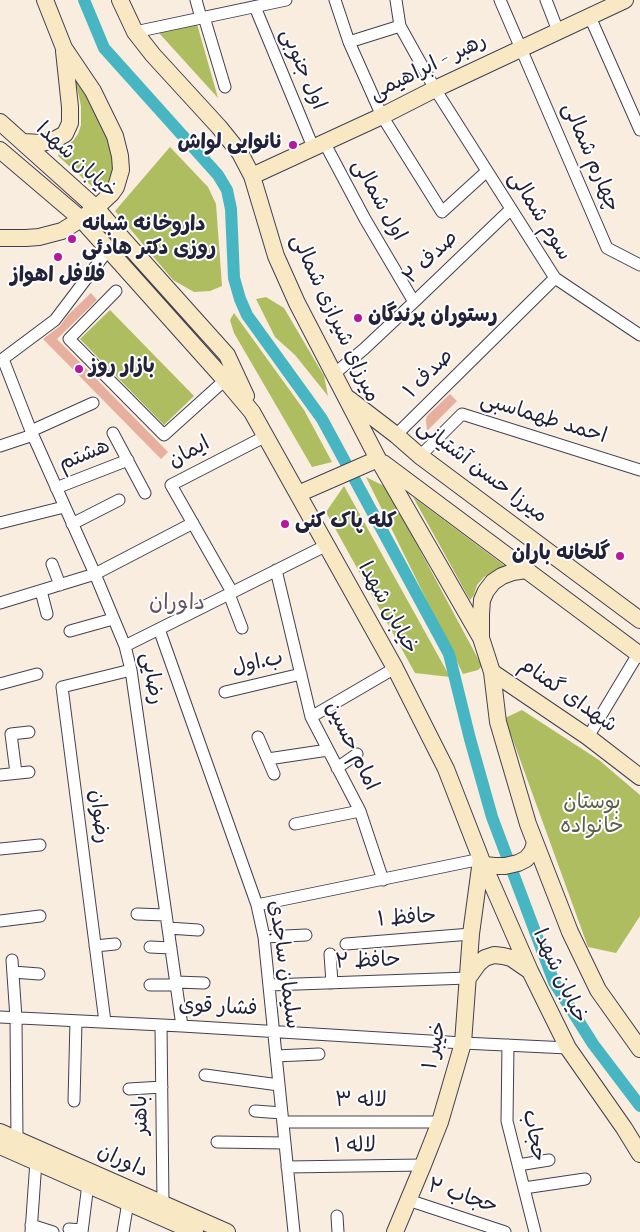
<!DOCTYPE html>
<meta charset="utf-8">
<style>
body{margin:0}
canvas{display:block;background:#f8edde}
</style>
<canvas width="640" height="1232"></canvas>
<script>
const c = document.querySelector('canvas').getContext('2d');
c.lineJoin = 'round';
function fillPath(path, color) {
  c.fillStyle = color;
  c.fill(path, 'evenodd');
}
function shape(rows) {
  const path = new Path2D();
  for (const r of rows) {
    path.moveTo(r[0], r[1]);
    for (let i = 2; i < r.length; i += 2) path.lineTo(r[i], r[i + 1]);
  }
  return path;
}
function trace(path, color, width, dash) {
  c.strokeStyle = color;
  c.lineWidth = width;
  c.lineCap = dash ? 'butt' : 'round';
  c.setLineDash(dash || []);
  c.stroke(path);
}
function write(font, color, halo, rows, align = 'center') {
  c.font = font + ' "Indie Flower","Playpen Sans Arabic",sans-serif';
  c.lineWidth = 4;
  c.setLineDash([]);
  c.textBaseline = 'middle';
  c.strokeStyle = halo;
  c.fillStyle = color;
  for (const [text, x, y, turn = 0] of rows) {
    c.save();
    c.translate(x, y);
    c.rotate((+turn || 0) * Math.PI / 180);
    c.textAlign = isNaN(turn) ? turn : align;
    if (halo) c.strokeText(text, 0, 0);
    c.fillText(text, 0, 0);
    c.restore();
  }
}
fillPath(shape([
 [197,24,218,98,159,33],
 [77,80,115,138,112,177,104,189,100,190,96,190,58,156,59,151,73,141,78,134,81,125,81,106,76,83],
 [170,147,208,187,216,204,222,286,210,291,194,292,173,280,115,211],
 [266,297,284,308,324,376,328,396,295,355,275,337,256,299],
 [110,310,194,396,164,425,80,339],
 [234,313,304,410,332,462,312,467,234,333,230,320],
 [366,477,386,487,482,666,478,670,463,674],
 [344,486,450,677,415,673,326,512],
 [413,497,505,566,484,577,477,585,474,595,470,600],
 [522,710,599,760,640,795,640,916,616,953,588,947,505,718]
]), '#aebd60');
trace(shape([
 [84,0,104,48,218,175,227,190,231,209,234,278,240,299,247,315,322,419,449,654,470,739,492,817,554,982,593,1044,640,1106]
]), '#48b6c2', 12);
fillPath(shape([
 [91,293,97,300,57,339,168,452,161,459,43,339,60,326,68,315],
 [450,394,457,401,427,431,426,420,427,416]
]), '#e6af9e');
const street = shape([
 [196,0,201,18],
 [335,0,349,42,382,116,442,212,487,171],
 [396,0,400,26,435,89,555,278,640,335],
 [500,0,607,248,640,265],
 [546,0,558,31],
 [255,7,313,147],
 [204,17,225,87],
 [590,17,640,130],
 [135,32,286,0],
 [349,42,400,26],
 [324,142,365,219,414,302],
 [116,291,69,339,164,435,225,380],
 [3,359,31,431,95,574,125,646,131,670,182,1026],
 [0,361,55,320,108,250],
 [334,374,364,349,414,302,511,209],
 [31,431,93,403],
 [113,433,145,493],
 [396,435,555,278],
 [0,446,33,435],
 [420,456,462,414,640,470],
 [56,488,128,460],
 [0,523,64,507],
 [72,524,119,500],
 [52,564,60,585],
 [276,570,311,717,360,811,383,880],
 [41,591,47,614],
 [232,592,171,485,266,436],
 [229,594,242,628],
 [0,603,95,574,193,523],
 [159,629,257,905,264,937,294,1232],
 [70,631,113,619],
 [125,646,327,545],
 [0,684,37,674],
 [225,692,301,674],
 [311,717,395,668],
 [258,737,274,774],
 [588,737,638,654],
 [268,759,328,750],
 [337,768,357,754],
 [16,773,11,734,29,732],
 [0,775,29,772],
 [295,824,360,811],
 [0,849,40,845],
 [257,905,481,859],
 [137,914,166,915],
 [0,921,40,916],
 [168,928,198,930],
 [264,937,306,935],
 [346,944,471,934],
 [95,946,115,944],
 [150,947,171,948],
 [330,954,332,983],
 [12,960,16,1018,17,1140],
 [13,972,39,974],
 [176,982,204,983],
 [150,985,176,985],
 [269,985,468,978],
 [0,1017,182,1026,463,1043,568,1048],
 [105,1022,62,687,131,670],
 [161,1025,163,1204],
 [508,1045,507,1121,535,1232],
 [276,1056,319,1054],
 [205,1075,279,1085],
 [129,1089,162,1087],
 [74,1101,76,1021],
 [255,1111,282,1113],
 [283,1122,440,1122],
 [217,1142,285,1143],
 [518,1165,549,1160],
 [287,1167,423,1165],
 [524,1188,585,1179],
 [408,1200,505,1232],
 [337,1216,338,1232],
 [31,1225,53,1232],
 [69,1229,82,1230],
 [31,1232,36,1161],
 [82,1232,88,1184],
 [123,1232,128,1202]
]);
const secondary = shape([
 [120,0,135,32,153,55,219,127,240,153,252,176,276,256,297,303,378,459,481,638,492,672,498,722,528,824,570,932,598,990,640,1049],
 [0,122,96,208,121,237,227,355,246,396],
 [23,142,42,143,54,140,65,134,70,123,70,107,64,51],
 [0,150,81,219,225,380,252,412,395,668,446,769,481,859,530,971,568,1048,624,1128,640,1154],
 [252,176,382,116,435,89,625,0],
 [0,238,26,238,39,237,62,231,81,219,96,208,111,194,116,187,121,170,120,156,115,136,93,91,64,48,45,0],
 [349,399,396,435,420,456,640,620],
 [383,463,640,655],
 [298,494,378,459],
 [481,636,481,614,482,600,486,591,493,582,502,576,513,572,526,570],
 [492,672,588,737,640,777],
 [484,865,495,866,505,866,518,863,526,859,532,852,535,843],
 [468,978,478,964,485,958,494,955,503,956,511,958,530,971],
 [0,1132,227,1232],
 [0,1146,195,1232],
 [395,1232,423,1165,440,1122,463,1043,471,934,481,860]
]);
trace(street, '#424053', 13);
trace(secondary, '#424053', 18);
trace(street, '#fff', 11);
trace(secondary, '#f8e8c3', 16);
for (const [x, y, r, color] of [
 [293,145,5,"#b5179e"],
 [72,239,5,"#b5179e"],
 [58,257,5,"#b5179e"],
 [358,318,5,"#b5179e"],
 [79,369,5,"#b5179e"],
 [285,524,5,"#b5179e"],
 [620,556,5,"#b5179e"]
]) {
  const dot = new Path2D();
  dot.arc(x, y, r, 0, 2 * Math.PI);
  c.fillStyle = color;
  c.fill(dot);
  trace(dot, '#fff', 2);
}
write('21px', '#22223b', '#fff', [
 ["رهبر - ابراهیمی",429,69,-26],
 ["اول جنوبی",301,70,67],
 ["چهارم شمالی",589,158,67],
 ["خیابان شهدا",75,162,43],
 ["اول شمالی",377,201,61],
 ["سوم شمالی",538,217,58],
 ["صدف ۲",432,259,-44],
 ["میرزای شیرازی شمالی",333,319,65],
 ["صدف ۱",430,375,-45],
 ["احمد طهماسبی",543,420,17],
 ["ایمان",190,454,-28],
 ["هشتم",85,457,-22],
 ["میرزا حسن آشتیانی",481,473,37],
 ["خیابان شهدا",386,609,61],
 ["ب.اول",258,665,-13],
 ["رضایی",150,679,80],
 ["شهدای گمنام",567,697,35],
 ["امام حسین",350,747,64],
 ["رضوان",97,817,83],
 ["حافظ ۱",407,920,-4],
 ["حافظ ۲",368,963,-2],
 ["سلیمان ساجدی",282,965,82],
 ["خیابان شهدا",558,977,65],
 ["فشار قوی",218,1009,3],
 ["خیبر ۱",437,1046,-78],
 ["لاله ۳",361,1103],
 ["باهنر",143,1115,-91],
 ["حجاب",532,1136,79],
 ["لاله ۱",355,1148,-1],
 ["داوران",122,1163,24],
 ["حجاب ۲",462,1198,18]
]);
write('bold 21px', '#22223b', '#fff', [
 ["نانوایی لواش",283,145,"right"],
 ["داروخانه شبانه",82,227],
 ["روزی دکتر هادئی",82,251],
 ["فلافل اهواز",58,278,"center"],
 ["رستوران پرندگان",368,318],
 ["بازار روز",89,369],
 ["کله پاک کنی",295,524],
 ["گلخانه باران",610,556,"right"]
], 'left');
write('21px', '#5a604a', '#fff', [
 ["بوستان",592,805],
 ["خانواده",592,829]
]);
write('22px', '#67535e', '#fff', [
 ["داوران",177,605]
]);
</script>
